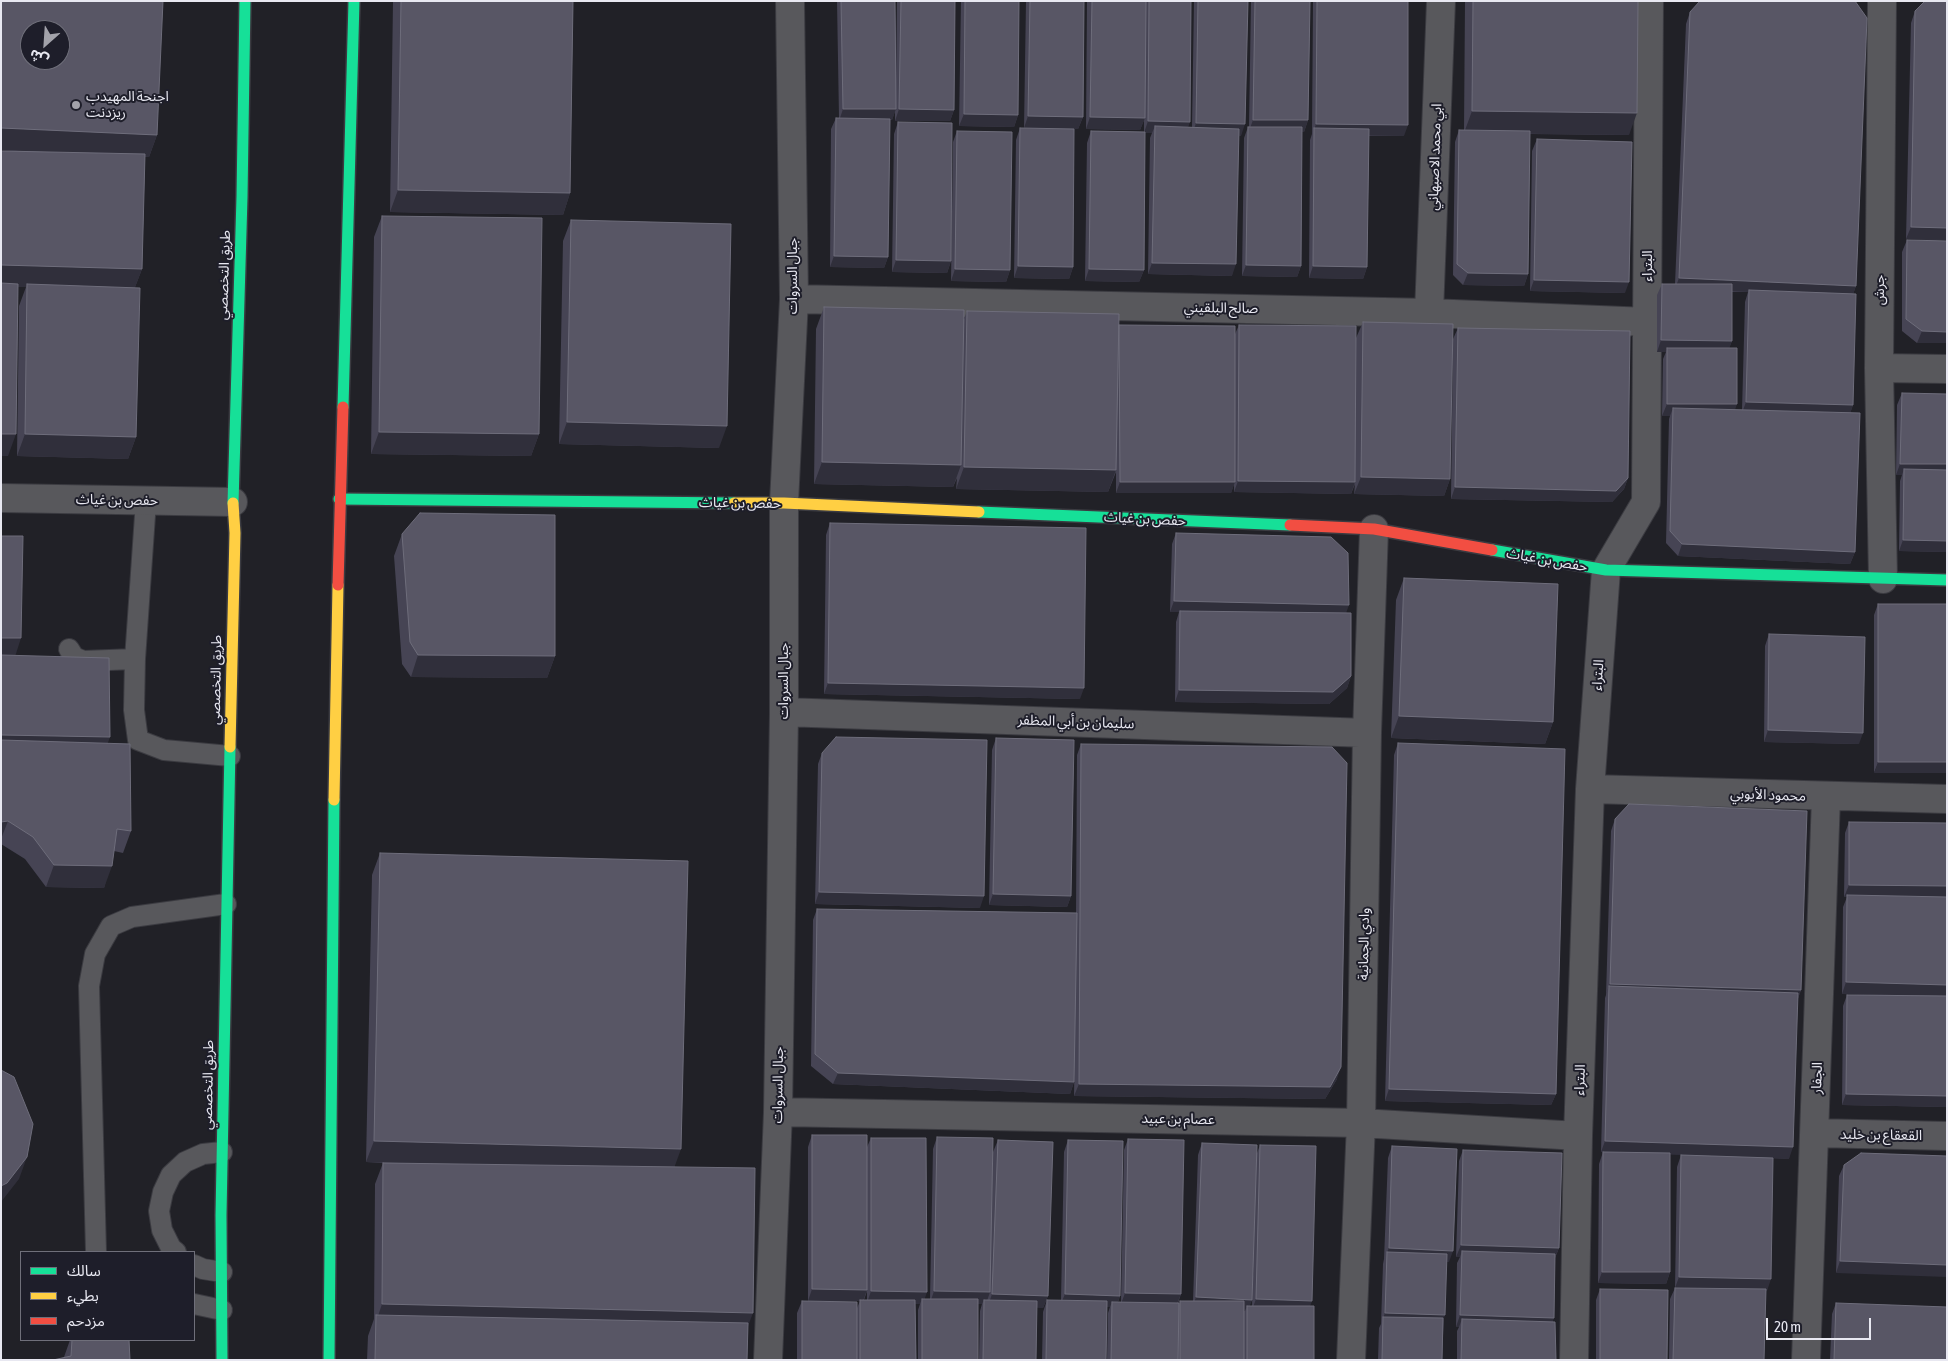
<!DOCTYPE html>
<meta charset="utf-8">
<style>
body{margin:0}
#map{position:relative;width:1948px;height:1361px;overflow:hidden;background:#212127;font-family:"Asap Condensed","Noto Sans Arabic",sans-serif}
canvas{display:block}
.frame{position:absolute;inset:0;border:2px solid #e8e8f1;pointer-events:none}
.legend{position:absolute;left:20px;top:1251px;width:175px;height:90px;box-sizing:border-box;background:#1e1e2a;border:1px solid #6f6f7a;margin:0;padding:6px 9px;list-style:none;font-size:15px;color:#e8e8f1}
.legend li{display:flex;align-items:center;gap:10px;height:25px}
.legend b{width:25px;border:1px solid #6f6f7a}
.north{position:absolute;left:20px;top:20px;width:50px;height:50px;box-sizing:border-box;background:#1e1e2a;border:1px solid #6f6f7a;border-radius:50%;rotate:206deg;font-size:14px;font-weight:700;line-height:20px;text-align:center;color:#e8e8f1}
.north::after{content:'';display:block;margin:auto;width:18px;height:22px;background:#a2a2aa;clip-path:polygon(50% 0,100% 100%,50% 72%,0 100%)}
.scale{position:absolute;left:1766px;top:1318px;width:105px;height:22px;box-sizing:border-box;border:2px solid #e8e8f1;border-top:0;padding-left:6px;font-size:15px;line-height:18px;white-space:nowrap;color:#e8e8f1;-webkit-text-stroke:4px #1e1e2a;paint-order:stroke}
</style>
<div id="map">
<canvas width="1948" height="1361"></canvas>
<div class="frame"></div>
<ul class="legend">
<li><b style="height:6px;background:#16e098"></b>سالك</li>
<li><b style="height:6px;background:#ffcf43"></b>بطيء</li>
<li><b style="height:6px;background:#f24e42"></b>مزدحم</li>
</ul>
<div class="north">ش</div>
<div class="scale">20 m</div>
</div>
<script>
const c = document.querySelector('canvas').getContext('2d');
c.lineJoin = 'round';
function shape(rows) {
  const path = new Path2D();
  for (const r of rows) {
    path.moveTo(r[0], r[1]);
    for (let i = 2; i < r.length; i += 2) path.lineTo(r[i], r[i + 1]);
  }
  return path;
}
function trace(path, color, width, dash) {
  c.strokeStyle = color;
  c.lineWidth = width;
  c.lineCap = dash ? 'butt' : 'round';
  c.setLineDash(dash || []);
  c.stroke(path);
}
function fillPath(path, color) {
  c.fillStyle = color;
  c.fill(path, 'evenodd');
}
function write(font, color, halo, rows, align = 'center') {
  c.font = font + ' "Asap Condensed","Noto Sans Arabic",sans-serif';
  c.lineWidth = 4;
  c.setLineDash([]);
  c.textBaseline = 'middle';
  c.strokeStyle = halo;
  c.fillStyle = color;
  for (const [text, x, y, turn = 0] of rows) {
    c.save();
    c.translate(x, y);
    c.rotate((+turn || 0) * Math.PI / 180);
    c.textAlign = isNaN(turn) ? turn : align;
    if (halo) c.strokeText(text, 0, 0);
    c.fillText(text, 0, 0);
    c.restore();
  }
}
const lane = shape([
 [146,501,135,659,134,710,138,740,164,750,230,756],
 [69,649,74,657,83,661,135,659],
 [96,1252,89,986,95,954,111,926,132,917,226,904],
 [176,1252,171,1248,162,1230,159,1211,163,1192,171,1175,185,1162,203,1154,222,1152],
 [194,1265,203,1269,222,1272],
 [194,1304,222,1310]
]);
const street = shape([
 [1882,1,1879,368,1883,579],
 [794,299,1429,313,1648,322],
 [1429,313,1441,1],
 [1879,368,1947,369],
 [1,498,233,502],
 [784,712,1367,733],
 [1590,789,1947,799],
 [778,1112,1361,1123,1578,1136],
 [1815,1133,1947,1136],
 [768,1360,778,1112,784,712,784,503,794,299,790,1],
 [1351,1360,1361,1123,1367,733,1374,529],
 [1574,1360,1578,1136,1590,789,1606,570,1646,502,1649,1],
 [1806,1360,1826,797]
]);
const fast = shape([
 [343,407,354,1],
 [339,499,734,503],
 [233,503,242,197,245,1],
 [979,512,1290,525],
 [1492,550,1606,570,1947,580],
 [222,1360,221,1215,230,747],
 [329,1360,334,800]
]);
const slow = shape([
 [734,503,784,503,979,512],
 [230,747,235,533,233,503],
 [334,800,338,585]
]);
const jam = shape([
 [1290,525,1374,529,1492,550],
 [338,585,343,407]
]);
trace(lane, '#3b3b41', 22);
trace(street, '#3b3b41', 30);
trace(fast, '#3b3b41', 14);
trace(slow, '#3b3b41', 14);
trace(jam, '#3b3b41', 14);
trace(lane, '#58585c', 20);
trace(street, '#58585c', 28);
trace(fast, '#16e098', 11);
trace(slow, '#ffcf43', 11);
trace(jam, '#f24e42', 11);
fillPath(shape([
 [1,1,157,135,149,157,145,157,142,269,135,287,136,437,128,459,17,456,19,306,26,287,18,287,8,456,1,456,1,151,28,152,1,150],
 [393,1,573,1,570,193,563,215,390,212],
 [837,1,895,1,896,78,897,1,955,1,954,110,950,121,895,121,895,111,892,120,890,120,888,257,884,268,830,267,831,129,836,118,839,118],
 [961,1,1019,1,1018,115,1014,127,959,126],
 [1026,1,1084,1,1083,117,1078,129,1024,128],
 [1087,1,1191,1,1188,127,1192,127,1194,1,1248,1,1241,136,1239,136,1232,276,1148,274,1150,138,1152,133,1145,133,1144,270,1139,282,1085,281,1087,143,1091,131,1144,132,1144,120,1140,130,1086,129],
 [1251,1,1310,1,1308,120,1304,132,1302,132,1301,266,1297,277,1242,276,1244,138,1248,127,1249,127],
 [1313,1,1408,1,1404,136,1369,136,1367,267,1363,279,1309,278,1310,140,1312,134],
 [1465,1,1638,1,1629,135,1530,134,1528,274,1524,286,1463,285,1453,275,1455,142,1459,130,1464,130],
 [1915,11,1947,240,1906,239,1911,23],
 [1690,12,1856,286,1853,294,1853,405,1850,413,1855,552,1850,564,1678,556,1666,543,1669,419,1670,416,1662,416,1663,359,1666,352,1657,352,1657,295,1662,284,1675,284,1686,24],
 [1732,292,1748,292,1745,302,1742,410,1735,410,1729,348,1732,341],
 [898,122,951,261,947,273,892,272,894,134],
 [1020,128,1073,267,1069,279,1014,278,1016,140],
 [957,131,1010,270,1006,282,951,281,953,142],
 [1537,139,1625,293,1530,291,1532,151],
 [382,216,539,434,531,456,371,454,374,237],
 [571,220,719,448,559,444,563,241],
 [1907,240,1947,343,1917,343,1902,331,1902,252],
 [824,307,964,319,967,311,1119,325,1235,334,1239,325,1355,425,1356,338,1363,322,1450,479,1444,496,1354,494,1355,484,1351,494,1234,492,1234,484,1231,493,1116,493,1116,472,1108,492,956,489,957,478,953,487,814,484,816,329],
 [1458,328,1628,478,1624,489,1612,502,1451,499,1453,339],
 [1902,393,1947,552,1899,551,1900,481,1902,475,1896,475,1897,405],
 [830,523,1080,699,824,694,826,535],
 [1176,533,1347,613,1351,676,1347,688,1329,704,1175,702,1176,622,1179,612,1170,612,1172,544],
 [402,534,555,656,547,678,411,677,402,664,394,556],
 [1,536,15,655,108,743,131,831,123,853,114,851,104,888,46,887,25,859,1,844],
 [1404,578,1553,722,1545,744,1391,738,1396,600],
 [1878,604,1947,604,1874,773,1874,615],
 [1769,634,1859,744,1764,742,1765,646],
 [996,738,1071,896,1067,907,989,905,992,750],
 [1398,743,1556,1094,1551,1105,1385,1101,1394,755],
 [1081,744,1337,1079,1325,1099,1074,1096,1075,1034,1074,1082,1070,1094,833,1084,811,1066,813,920,817,909,1076,913,1077,755],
 [822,753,980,908,815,904,818,764],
 [1615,819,1801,990,1797,1001,1789,1159,1773,1158,1767,1291,1766,1290,1764,1360,1669,1360,1670,1299,1675,1288,1677,1167,1681,1155,1729,1156,1670,1154,1670,1272,1666,1284,1598,1283,1599,1164,1603,1152,1601,1152,1605,998,1606,995,1611,831],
 [1849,822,1947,823,1947,1107,1842,1105,1843,1006,1847,995,1934,996,1842,994,1843,907,1847,897,1844,897,1845,833],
 [380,853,675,1167,748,1327,747,1360,367,1360,368,1336,374,1319,375,1184,383,1163,366,1162,372,875],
 [812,1135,867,1147,871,1138,925,1299,930,1299,933,1149,937,1137,991,1207,993,1152,998,1140,1048,1296,1043,1308,1037,1307,1036,1360,979,1360,980,1311,982,1304,978,1304,978,1360,918,1360,918,1310,920,1304,915,1304,916,1360,797,1360,797,1313,802,1301,857,1308,860,1301,808,1301,808,1147],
 [867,1291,867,1300,864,1300],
 [1128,1139,1181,1294,1178,1303,1179,1305,1180,1301,1193,1301,1198,1155,1202,1143,1257,1153,1260,1145,1310,1306,1314,1360,1107,1360,1108,1313,1110,1307,1107,1307,1106,1360,1042,1360,1043,1312,1047,1300,1061,1300,1064,1152,1068,1140,1120,1296,1118,1302,1121,1302,1124,1150],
 [1254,1247,1252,1306,1249,1306,1252,1300],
 [1392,1146,1449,1262,1446,1262,1442,1360,1378,1360,1379,1328,1381,1324,1383,1264,1384,1259,1388,1158],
 [1463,1150,1559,1248,1555,1258,1553,1322,1556,1360,1457,1360,1457,1331,1459,1327,1456,1327,1457,1263,1460,1257,1456,1257,1459,1161],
 [1947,1156,1836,1273,1839,1176,1844,1165],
 [1600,1289,1667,1360,1596,1360,1596,1300],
 [1836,1303,1947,1360,1830,1360,1832,1314],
 [70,1340,129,1340,130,1360,64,1357]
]), '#464454');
fillPath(shape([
 [843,109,896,109,892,120,839,121],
 [899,109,954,110,950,121,895,121],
 [1472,111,1637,113,1629,135,1464,133],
 [964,114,1018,115,1014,127,959,126],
 [1028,116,1083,117,1078,129,1024,128],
 [1090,117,1145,118,1140,130,1086,129],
 [1253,120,1308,120,1304,132,1249,131],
 [1148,121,1190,122,1186,134,1155,126,1152,133,1144,133],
 [1196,123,1245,124,1241,136,1192,135],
 [1316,124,1408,125,1404,136,1314,135,1314,130],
 [1,128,157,135,149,157,1,150],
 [398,190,570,193,563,215,390,212],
 [1911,227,1947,228,1947,240,1906,239],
 [834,256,888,257,884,268,830,267],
 [896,260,951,261,947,273,892,272],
 [1152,263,1236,264,1232,276,1148,274],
 [1,265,142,269,134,290,27,284,26,287,1,287],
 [1246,265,1301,266,1297,277,1242,276],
 [1018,266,1073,267,1069,279,1014,278],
 [1313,266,1367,267,1363,279,1309,278],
 [955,269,1010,270,1006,282,951,281],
 [1089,269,1144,270,1139,282,1085,281],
 [1468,273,1528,274,1524,286,1463,285],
 [1679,278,1856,286,1852,297,1749,290,1748,292,1675,289],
 [1534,280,1629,282,1625,293,1530,291],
 [1922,331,1947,332,1947,343,1917,343],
 [1661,340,1732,341,1728,352,1667,348,1666,352,1657,352],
 [1746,402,1853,405,1849,417,1742,413],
 [1667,404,1737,404,1733,416,1673,408,1670,416,1662,416],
 [567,422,727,426,719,448,559,444],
 [379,432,539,434,531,456,371,454],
 [1,434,16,434,8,456,1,456],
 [25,434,136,437,128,459,17,456],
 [822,462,961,465,953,487,814,484],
 [1900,464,1947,464,1947,476,1904,469,1902,475,1896,475],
 [964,467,1116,470,1108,492,956,489],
 [1361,477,1450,479,1444,496,1354,494],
 [1628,478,1624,489,1612,502,1451,499,1455,487],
 [1238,481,1355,482,1351,494,1234,492],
 [1120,482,1235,482,1231,493,1116,493],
 [1903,540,1947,541,1947,552,1899,551],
 [1682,544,1855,552,1850,564,1678,556],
 [1174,601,1349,605,1345,616,1180,611,1179,612,1170,612],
 [1,638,21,638,14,660,1,660],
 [418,655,555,656,547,678,411,677],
 [1351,676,1347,688,1329,704,1175,702,1179,690],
 [828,683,1084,688,1080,699,824,694],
 [1399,716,1553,722,1545,744,1391,738],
 [1768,730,1863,733,1859,744,1764,742],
 [1,735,110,737,102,759,1,757],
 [1878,762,1947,762,1947,773,1874,773],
 [8,821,1,839,1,822],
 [54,865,112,866,104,888,46,887],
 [1849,885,1947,886,1947,898,1844,897],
 [819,892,984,896,980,908,815,904],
 [993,894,1071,896,1067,907,989,905],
 [1846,982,1947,985,1947,996,1842,994],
 [1610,984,1801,990,1797,1002,1609,986,1606,995],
 [1341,1067,1337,1079,1325,1099,1074,1096,1079,1084],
 [838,1073,1074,1082,1070,1094,833,1084],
 [1389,1089,1556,1094,1551,1105,1385,1101],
 [1846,1094,1947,1096,1947,1107,1842,1105],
 [374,1141,681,1149,673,1171,366,1162],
 [1605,1141,1793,1147,1789,1159,1601,1152],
 [27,1157,19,1179,1,1202,1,1186],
 [1461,1245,1559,1248,1554,1260,1462,1251,1460,1257,1456,1257],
 [1389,1248,1453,1251,1449,1262,1387,1259,1387,1252],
 [1840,1261,1947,1265,1947,1277,1836,1273],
 [1602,1272,1670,1272,1666,1284,1598,1283],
 [1679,1277,1771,1279,1767,1291,1675,1288],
 [812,1289,867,1290,863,1301,808,1301],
 [871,1291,927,1292,923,1304,922,1299,920,1304,867,1303],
 [934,1291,990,1292,986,1304,984,1300,982,1304,930,1303],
 [1125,1293,1181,1294,1176,1306,1121,1304],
 [992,1294,1048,1296,1043,1308,988,1306],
 [1065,1294,1120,1296,1116,1307,1112,1302,1110,1307,1060,1306],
 [1196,1297,1252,1300,1248,1311,1247,1306,1245,1311,1192,1309],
 [1256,1299,1312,1301,1308,1312,1252,1310],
 [382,1304,753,1313,745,1334,376,1322],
 [1385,1313,1445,1315,1441,1327,1383,1318],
 [1460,1315,1554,1318,1550,1329,1462,1319,1459,1327,1456,1327]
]), '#302f3b');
const building = shape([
 [1,1,163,1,157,135,1,128,1,1],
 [30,30,60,30,60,60,30,60,30,30],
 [401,1,573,1,570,193,398,190,401,1],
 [841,1,895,1,896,109,843,109,841,1],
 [901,1,955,1,954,110,899,109,901,1],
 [965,1,1019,1,1018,115,964,114,965,1],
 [1030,1,1084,1,1083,117,1028,116,1030,1],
 [1092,1,1146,1,1145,118,1090,117,1092,1],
 [1149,1,1191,1,1190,122,1148,121,1149,1],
 [1198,1,1248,1,1245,124,1196,123,1198,1],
 [1255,1,1310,1,1308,120,1253,120,1255,1],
 [1317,1,1408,1,1408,125,1316,124,1317,1],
 [1473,1,1638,1,1637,113,1472,111,1473,1],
 [1700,1,1855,1,1867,18,1856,286,1679,278,1690,12,1700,1],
 [1925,1,1947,1,1947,228,1911,227,1915,11,1925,1],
 [836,118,890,119,888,257,834,256,836,118],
 [898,122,952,123,951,261,896,260,898,122],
 [1155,126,1239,129,1236,264,1152,263,1155,126],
 [1248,127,1302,127,1301,266,1246,265,1248,127],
 [1020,128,1074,129,1073,267,1018,266,1020,128],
 [1314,128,1369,129,1367,267,1313,266,1314,128],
 [1459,130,1530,131,1528,274,1468,273,1457,264,1459,130],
 [957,131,1012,132,1010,270,955,269,957,131],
 [1091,131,1145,132,1144,270,1089,269,1091,131],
 [1537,139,1632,142,1629,282,1534,280,1537,139],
 [1,151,145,154,142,269,1,265,1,151],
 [382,216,542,218,539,434,379,432,382,216],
 [571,220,731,224,727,426,567,422,571,220],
 [1907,240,1947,241,1947,332,1922,331,1906,319,1907,240],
 [1,283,18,284,16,434,1,434,1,283],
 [27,284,140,288,136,437,25,434,27,284],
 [1662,284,1732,284,1732,341,1661,340,1662,284],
 [1749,290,1856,294,1853,405,1746,402,1749,290],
 [824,307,964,310,961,465,822,462,824,307],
 [967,311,1119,314,1116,470,964,467,967,311],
 [1363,322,1453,324,1450,479,1361,477,1363,322],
 [1119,325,1235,326,1235,482,1120,482,1119,325],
 [1239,325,1356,326,1355,482,1238,481,1239,325],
 [1458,328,1630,331,1628,478,1616,491,1455,487,1458,328],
 [1667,348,1737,348,1737,404,1667,404,1667,348],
 [1902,393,1947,394,1947,464,1900,464,1902,393],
 [1673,408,1860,413,1855,552,1682,544,1670,531,1673,408],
 [1904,469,1947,470,1947,541,1903,540,1904,469],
 [420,513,555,515,555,656,418,655,410,642,402,534,420,513],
 [830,523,1086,528,1084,688,828,683,830,523],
 [1176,533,1331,537,1348,553,1349,605,1174,601,1176,533],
 [1,536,23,536,21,638,1,638,1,536],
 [1404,578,1558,584,1553,722,1399,716,1404,578],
 [1878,604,1947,604,1947,762,1878,762,1878,604],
 [1180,611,1351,613,1351,676,1333,692,1179,690,1180,611],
 [1769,634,1865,637,1863,733,1768,730,1769,634],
 [1,655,109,658,110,737,1,735,1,655],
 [836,737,987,740,984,896,819,892,822,753,836,737],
 [996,738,1074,740,1071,896,993,894,996,738],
 [1,740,130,744,131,831,117,829,112,866,54,865,33,837,8,821,1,822,1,740],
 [1398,743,1565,749,1556,1094,1389,1089,1398,743],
 [1081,744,1332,747,1347,763,1341,1067,1330,1087,1079,1084,1081,744],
 [1629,804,1807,811,1801,990,1610,984,1615,819,1629,804],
 [1849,822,1947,823,1947,886,1849,885,1849,822],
 [380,853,688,861,681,1149,374,1141,380,853],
 [1847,895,1947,897,1947,985,1846,982,1847,895],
 [817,909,1077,913,1074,1082,838,1073,815,1054,817,909],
 [1609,986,1798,993,1793,1147,1605,1141,1609,986],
 [1847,995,1947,996,1947,1096,1846,1094,1847,995],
 [1,1070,14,1077,33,1124,27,1157,7,1183,1,1186,1,1070],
 [812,1135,867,1135,867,1290,812,1289,812,1135],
 [937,1137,993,1138,990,1292,934,1291,937,1137],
 [871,1138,926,1138,927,1292,871,1291,871,1138],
 [1128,1139,1184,1140,1181,1294,1125,1293,1128,1139],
 [998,1140,1053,1142,1048,1296,992,1294,998,1140],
 [1068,1140,1123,1141,1120,1296,1065,1294,1068,1140],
 [1202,1143,1257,1145,1252,1300,1196,1297,1202,1143],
 [1260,1145,1316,1146,1312,1301,1256,1299,1260,1145],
 [1392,1146,1457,1149,1453,1251,1389,1248,1392,1146],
 [1463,1150,1562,1153,1559,1248,1461,1245,1463,1150],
 [1603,1152,1670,1153,1670,1272,1602,1272,1603,1152],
 [1861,1153,1947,1156,1947,1265,1840,1261,1844,1165,1861,1153],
 [1681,1155,1773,1158,1771,1279,1679,1277,1681,1155],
 [383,1163,755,1168,753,1313,382,1304,383,1163],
 [1462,1251,1555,1254,1554,1318,1460,1315,1462,1251],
 [1387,1252,1447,1254,1445,1315,1385,1313,1387,1252],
 [1675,1288,1766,1289,1764,1360,1673,1360,1675,1288],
 [1600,1289,1668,1290,1667,1360,1600,1360,1600,1289],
 [922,1299,978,1299,978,1360,922,1360,922,1299],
 [860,1300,915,1300,916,1360,860,1360,860,1300],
 [984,1300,1037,1301,1036,1360,983,1360,984,1300],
 [1047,1300,1107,1301,1106,1360,1046,1360,1047,1300],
 [802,1301,857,1302,857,1360,802,1360,802,1301],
 [1180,1301,1244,1301,1244,1360,1180,1360,1180,1301],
 [1112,1302,1179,1303,1178,1360,1111,1360,1112,1302],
 [1836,1303,1947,1307,1947,1360,1834,1360,1836,1303],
 [1247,1306,1314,1306,1314,1360,1247,1360,1247,1306],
 [376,1315,748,1323,747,1360,375,1360,376,1315],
 [1383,1317,1443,1318,1442,1360,1382,1360,1383,1317],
 [1462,1319,1555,1322,1556,1360,1461,1360,1462,1319],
 [72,1340,129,1340,130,1360,53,1360,71,1356,72,1340]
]);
fillPath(building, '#585665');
trace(building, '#6e6d7b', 1);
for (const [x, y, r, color] of [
 [76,105,5,"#a2a2aa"]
]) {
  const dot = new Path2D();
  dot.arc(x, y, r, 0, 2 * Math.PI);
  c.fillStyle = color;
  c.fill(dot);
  trace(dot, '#1e1e2a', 2);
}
write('14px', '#e8e8f1', '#1e1e2a', [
 ["اجنحة المهيدب",86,97],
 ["ريزدنت",86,113]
], 'left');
write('14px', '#e8e8f1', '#1e1e2a', [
 ["ابي محمد الاصبهاني",1435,157,-88],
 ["البتراء",1648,266,-90],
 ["طريق التخصصي",224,275,-88],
 ["جبال السروات",793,276,-90],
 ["جرش",1880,290,-90],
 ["صالح البلقيني",1221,308,1],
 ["حفص بن غياث",117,500,1],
 ["حفص بن غياث",740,503,1],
 ["حفص بن غياث",1145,519,3],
 ["حفص بن غياث",1547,560,10],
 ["البتراء",1598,675,-86],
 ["طريق التخصصي",216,680,-89],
 ["جبال السروات",784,681,-90],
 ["سليمان بن أبي المظفر",1076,722,2],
 ["محمود الأيوبي",1768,795,2],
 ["وادي الجمانية",1364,944,-89],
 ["الجفار",1817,1078,-88],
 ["البتراء",1580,1080,-88],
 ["طريق التخصصي",208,1085,-89],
 ["جبال السروات",778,1085,-89],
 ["عصام بن عبيد",1178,1119,1],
 ["القعقاع بن خليد",1881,1135,1]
]);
</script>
